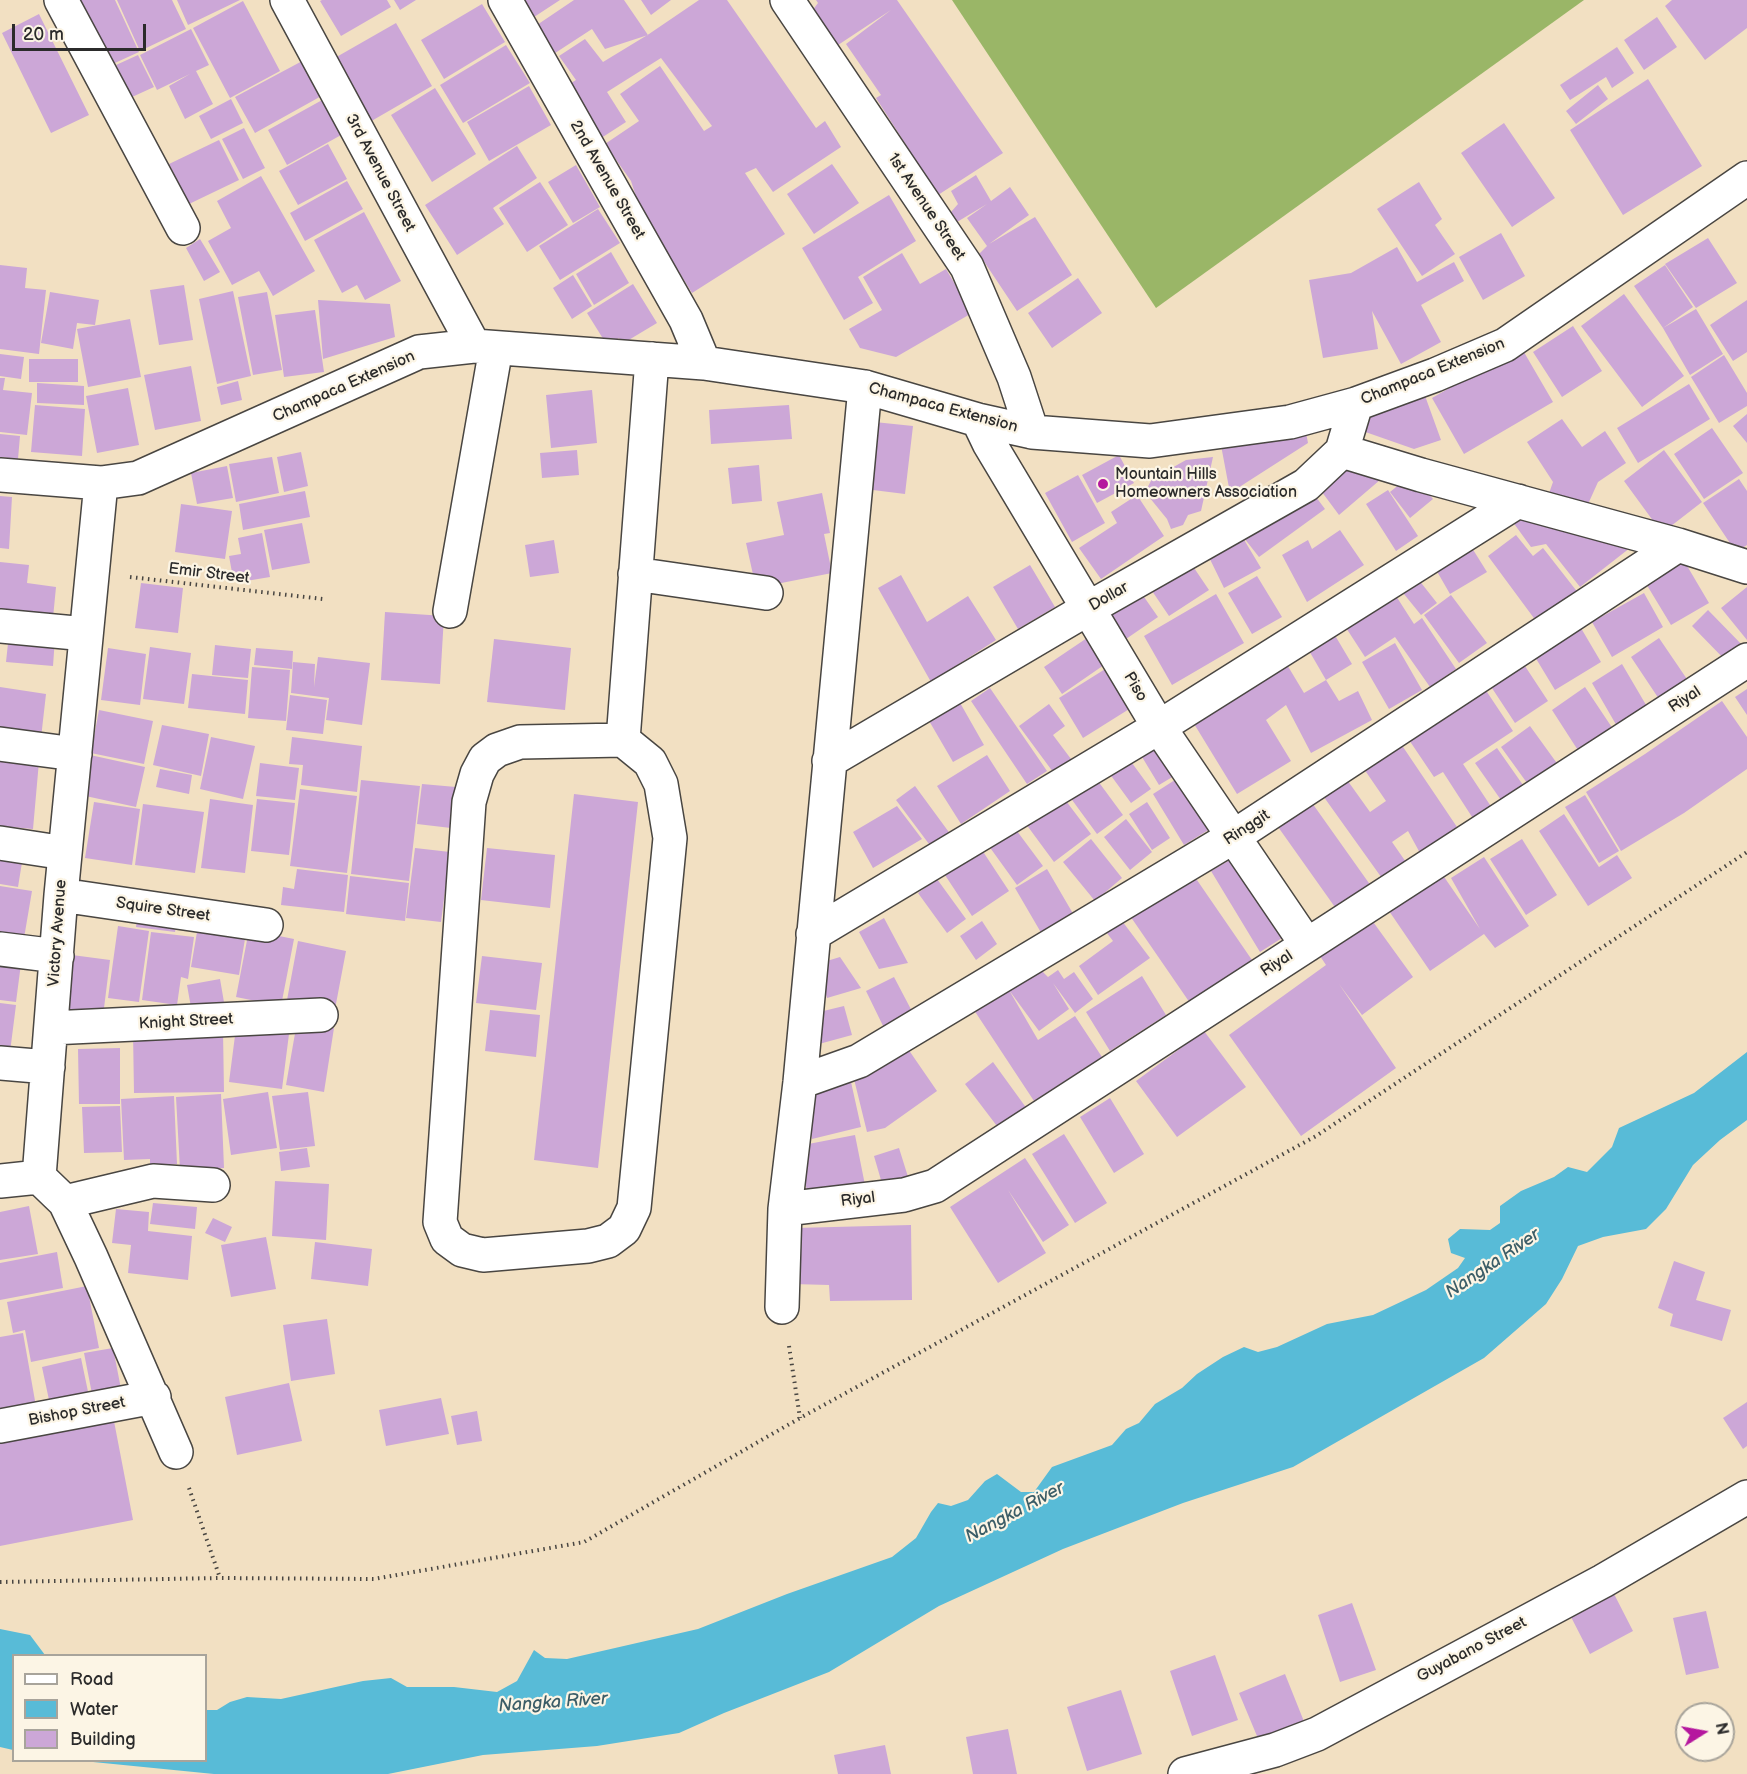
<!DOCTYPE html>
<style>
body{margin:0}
#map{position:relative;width:1747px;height:1774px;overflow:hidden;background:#f2e0c2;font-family:"Balsamiq Sans",sans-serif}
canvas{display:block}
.legend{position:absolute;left:12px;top:1654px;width:195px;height:108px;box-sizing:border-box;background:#fcf5e5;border:2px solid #a8a49b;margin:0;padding:8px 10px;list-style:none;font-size:18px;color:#2b2b2b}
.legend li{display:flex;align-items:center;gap:12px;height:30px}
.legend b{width:30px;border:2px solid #a8a49b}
.north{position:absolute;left:1675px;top:1702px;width:60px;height:60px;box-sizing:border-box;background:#fcf5e5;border:2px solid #a8a49b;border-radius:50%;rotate:79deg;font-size:16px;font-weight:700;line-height:24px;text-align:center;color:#2b2b2b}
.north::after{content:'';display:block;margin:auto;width:21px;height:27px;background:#b5179e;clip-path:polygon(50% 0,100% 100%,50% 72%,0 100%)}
.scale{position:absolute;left:12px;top:24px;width:134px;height:27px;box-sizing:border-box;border:3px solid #2b2b2b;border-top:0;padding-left:8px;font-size:18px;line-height:21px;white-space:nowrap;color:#2b2b2b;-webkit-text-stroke:4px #fcf5e5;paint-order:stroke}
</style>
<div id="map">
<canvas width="1747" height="1774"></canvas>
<ul class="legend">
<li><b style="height:8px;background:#fff"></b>Road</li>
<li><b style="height:16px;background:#58bbd7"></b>Water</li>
<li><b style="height:16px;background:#cca7d7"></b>Building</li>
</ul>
<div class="north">N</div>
<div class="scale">20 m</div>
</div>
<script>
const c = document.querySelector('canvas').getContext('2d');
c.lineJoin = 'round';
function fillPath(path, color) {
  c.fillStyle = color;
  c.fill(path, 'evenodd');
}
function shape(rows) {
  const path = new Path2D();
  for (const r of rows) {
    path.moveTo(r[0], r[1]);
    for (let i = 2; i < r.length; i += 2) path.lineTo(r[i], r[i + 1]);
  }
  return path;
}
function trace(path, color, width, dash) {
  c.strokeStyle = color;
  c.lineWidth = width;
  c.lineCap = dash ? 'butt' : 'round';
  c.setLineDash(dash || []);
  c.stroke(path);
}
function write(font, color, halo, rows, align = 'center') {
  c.font = font + ' "Balsamiq Sans",sans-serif';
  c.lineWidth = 4.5;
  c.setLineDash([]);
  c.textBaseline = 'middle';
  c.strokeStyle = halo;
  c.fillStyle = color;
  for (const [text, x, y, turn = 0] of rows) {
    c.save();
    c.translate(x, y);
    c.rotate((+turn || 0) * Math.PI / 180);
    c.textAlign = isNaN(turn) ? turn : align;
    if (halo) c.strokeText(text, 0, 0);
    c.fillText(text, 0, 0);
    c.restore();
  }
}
fillPath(shape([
 [952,0,1584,0,1156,308]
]), '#9ab667');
fillPath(shape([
 [1747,1052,1747,1120,1720,1140,1693,1165,1666,1209,1646,1229,1603,1237,1578,1246,1562,1279,1546,1304,1484,1358,1293,1467,1183,1503,1063,1549,939,1606,829,1672,724,1713,679,1733,597,1746,483,1755,388,1774,214,1774,83,1761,206,1760,206,1710,217,1710,230,1702,247,1697,281,1699,363,1681,391,1678,407,1687,454,1687,497,1692,517,1681,534,1650,545,1658,567,1659,698,1629,787,1594,892,1557,916,1538,931,1512,938,1503,951,1506,968,1500,985,1481,997,1474,1021,1492,1034,1492,1052,1467,1112,1445,1126,1429,1139,1423,1155,1404,1182,1388,1197,1374,1223,1357,1244,1347,1258,1352,1277,1347,1327,1324,1373,1315,1426,1290,1458,1268,1465,1258,1451,1253,1448,1239,1460,1229,1490,1230,1500,1223,1500,1206,1521,1191,1554,1177,1568,1167,1587,1172,1612,1147,1619,1128,1694,1093],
 [0,1629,30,1635,45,1655,14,1656,13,1750,0,1747]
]), '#58bbd7');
fillPath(shape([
 [75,0,115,0,139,52,106,67],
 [117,0,172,0,186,29,140,51],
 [177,0,240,0,188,25],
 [322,0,387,0,391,7,341,36,320,1],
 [394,0,416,0,400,10],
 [519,0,560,0,531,19],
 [574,0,624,0,648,35,605,49,592,29,549,57,531,29],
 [641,0,671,0,651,15],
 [699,0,727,0,816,128,825,121,841,147,773,192,756,168,745,173,785,234,692,293,640,209,631,181,605,144,639,121,620,94,660,66,704,131,712,126,661,58,607,92,626,122,595,142,563,88,576,80,559,56,585,39,603,62,649,34],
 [816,0,897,0,1003,153,938,195,876,98,881,95,846,44,891,10,835,47,812,11,818,3],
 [1672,0,1747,0,1747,28,1705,60,1665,6],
 [243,1,280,71,230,98,193,28],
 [482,4,505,42,444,79,421,40],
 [39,14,89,115,51,133,2,33],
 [1657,17,1677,47,1644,70,1624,40],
 [396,23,432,86,368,123,333,59],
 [191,29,209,65,196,71,213,104,185,119,169,86,190,74,157,90,140,55],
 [506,45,530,83,463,123,440,85],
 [1617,47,1634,73,1612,88,1606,77,1570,100,1560,85],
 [138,55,154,87,132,97,116,65],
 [306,59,325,94,255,133,235,97],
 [1648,79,1702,166,1623,215,1570,130],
 [1598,85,1608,99,1576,124,1566,111],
 [529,86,551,125,489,161,467,122],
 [435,88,476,154,432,182,391,115],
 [231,99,243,123,211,139,199,116],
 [324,99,343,134,287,165,268,130],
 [1504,123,1555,198,1512,227,1461,153],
 [244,128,265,168,243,179,222,139],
 [219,140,239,180,189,204,169,164],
 [328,144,347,179,298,205,279,171],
 [517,146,537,178,493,208,504,224,457,255,425,205],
 [832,164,859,203,814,234,787,194],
 [576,165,600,207,573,223,548,182],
 [976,175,991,201,1010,187,1029,215,989,244,1035,217,1072,275,1017,311,979,254,987,246,967,218,987,204,957,222,951,212,958,204,951,191],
 [261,176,315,271,273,296,259,271,232,285,208,241,231,228,217,201],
 [347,181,363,209,305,241,290,213],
 [540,182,568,225,527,252,499,208],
 [1419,182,1442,219,1435,225,1455,254,1422,276,1377,209],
 [889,195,916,241,858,277,873,303,844,320,802,248],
 [598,209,620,243,560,280,539,246],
 [364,212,401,281,365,300,357,285,342,293,314,240],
 [1501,233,1525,276,1483,300,1459,257],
 [1708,238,1737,283,1696,308,1665,264],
 [200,239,220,272,204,281,186,248],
 [1397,247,1417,282,1454,262,1464,281,1421,305,1441,342,1401,364,1372,311,1378,349,1323,358,1309,280,1351,273],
 [611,252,629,283,594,305,576,274],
 [902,253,920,284,946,269,972,313,896,357,860,348,849,329,882,310,863,277],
 [0,265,27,268,25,288,46,290,39,354,0,349],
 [1665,265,1693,307,1663,328,1634,286],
 [573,275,592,306,572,319,553,288],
 [1078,278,1102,313,1052,348,1028,313],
 [633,284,657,323,622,344,619,338,607,345,587,313],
 [184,285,193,340,159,345,150,290],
 [233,291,251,376,217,384,199,299],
 [50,292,99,300,95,325,77,323,73,349,41,343],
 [267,292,282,370,253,375,238,297],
 [1624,294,1684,376,1642,407,1581,326],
 [318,300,390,304,395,337,323,359],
 [1747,300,1747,352,1733,361,1710,325],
 [1696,309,1723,354,1690,375,1663,328],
 [315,310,324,372,284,377,275,315],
 [130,319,141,377,88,387,77,329],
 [1573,326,1602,371,1562,397,1533,352],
 [1521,347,1553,402,1464,454,1432,398],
 [0,354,24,357,21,379,0,376],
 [1724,355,1747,393,1747,406,1719,423,1691,377],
 [29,359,78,359,78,382,29,382],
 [191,366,201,421,155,430,144,375],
 [0,378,5,378,3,390,32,393,27,435,0,432],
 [238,381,242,400,221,405,217,387],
 [37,383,84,386,84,405,37,403],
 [1689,384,1710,419,1638,463,1617,428],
 [128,388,139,445,97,453,86,396],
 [592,390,597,443,551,448,546,395],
 [1424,393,1441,440,1414,449,1354,428,1371,412],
 [35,405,85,409,82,456,31,452],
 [789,405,792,439,711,444,709,410],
 [1747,414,1747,443,1733,426],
 [1562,419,1582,447,1605,431,1626,463,1598,482,1584,513,1547,499,1553,482,1527,442],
 [865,421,913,426,905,494,857,488],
 [1305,427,1308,443,1230,493,1220,440],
 [1712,428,1743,473,1704,499,1674,454],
 [0,434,20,436,18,459,0,457],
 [577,450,579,475,542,478,540,453],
 [1664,450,1702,502,1662,533,1624,481],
 [301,452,308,486,284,492,277,457],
 [1119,455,1134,483,1097,503,1082,475],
 [272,457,279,493,236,502,229,464],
 [1213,457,1201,511,1188,515,1183,525,1171,529,1167,519,1145,492,1152,479,1186,460],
 [1347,458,1387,474,1339,515,1313,480],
 [759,465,762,501,732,504,728,468],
 [227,466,233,498,197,504,191,473],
 [1412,474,1433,499,1410,518,1390,492],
 [1078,475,1105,523,1072,542,1045,493],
 [1739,479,1747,491,1747,545,1736,552,1703,503],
 [1310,489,1325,509,1259,557,1240,533],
 [1388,490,1418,536,1396,551,1366,504],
 [305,491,310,517,243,530,239,504],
 [822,493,830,533,824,534,832,573,756,588,746,543,784,535,777,502],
 [1137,495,1164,536,1101,579,1079,548,1117,523,1111,512],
 [0,496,12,497,9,549,0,548],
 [181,504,232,511,225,559,175,552],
 [1507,514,1635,544,1580,587,1546,544,1531,547],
 [302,523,310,563,272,570,264,530],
 [1340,530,1364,565,1307,602,1282,555,1308,540,1312,549],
 [262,533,270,577,246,581,245,576,233,578,229,556,241,554,238,538],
 [1240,533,1261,568,1224,588,1205,549],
 [1516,535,1533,556,1543,548,1579,594,1539,625,1488,556],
 [554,540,559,573,530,577,525,545],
 [1467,540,1487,572,1450,594,1431,561],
 [1188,559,1209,590,1169,616,1148,585],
 [1683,559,1709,603,1671,625,1645,582],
 [0,562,29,565,27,583,56,587,52,628,0,623],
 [1030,565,1055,607,1018,629,993,587],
 [1411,570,1437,603,1421,615,1395,583],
 [901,575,927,622,968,596,996,640,931,682,878,588],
 [1257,576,1282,617,1252,634,1228,593],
 [141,583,183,588,178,633,135,628],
 [1135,584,1158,617,1126,639,1103,606],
 [1389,585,1414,624,1422,618,1456,669,1430,687,1395,637,1365,657,1339,617],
 [1747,587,1747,640,1721,608],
 [1644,593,1663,627,1612,657,1592,622],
 [1216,594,1244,643,1172,685,1144,636],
 [1451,595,1487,643,1459,663,1424,615],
 [1708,610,1746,649,1730,665,1692,626],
 [385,612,444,616,440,684,381,680],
 [1578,623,1601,662,1555,690,1532,652],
 [1330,627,1352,664,1326,680,1304,642],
 [9,634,55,638,53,666,6,662],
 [1087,638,1104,665,1062,694,1044,667],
 [1659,638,1691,685,1663,705,1631,657],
 [494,639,571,648,565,710,487,702],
 [1395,643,1422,690,1389,709,1362,662],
 [215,645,251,649,248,678,212,675],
 [150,647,191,653,184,704,143,699],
 [108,648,146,654,140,705,101,700],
 [256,648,293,651,292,669,254,665],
 [318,657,370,663,362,725,326,720,329,698,291,693,293,662,315,664,314,687],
 [1521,660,1548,701,1515,723,1488,682],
 [1286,663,1304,693,1326,680,1339,701,1358,691,1372,720,1311,753,1286,705,1266,720,1291,761,1237,794,1188,714],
 [1622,664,1649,710,1618,728,1592,683],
 [1110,666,1134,706,1083,738,1059,698],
 [252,667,290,670,286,721,248,718],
 [192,674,248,680,245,714,188,708],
 [1477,677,1513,731,1463,764,1492,808,1474,820,1443,772,1434,777,1401,728],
 [0,687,46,694,41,738,0,732],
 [1585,687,1615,732,1581,755,1552,710],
 [990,688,1047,771,1027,784,971,701],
 [1747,689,1747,715,1735,697],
 [290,695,327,700,323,734,286,730],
 [959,701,984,745,953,762,928,719],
 [1722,701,1747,737,1747,769,1684,813,1621,851,1586,792,1645,754],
 [1049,704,1065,726,1053,735,1071,759,1053,772,1019,726],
 [99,710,153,721,144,764,91,753],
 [162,725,209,734,201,776,153,765],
 [1530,726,1564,773,1535,794,1501,747],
 [211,737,255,746,243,799,200,789],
 [292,737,362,746,357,792,301,785,303,765,289,764],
 [1151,738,1174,776,1159,785,1136,747],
 [1399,741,1457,827,1420,853,1408,831,1392,842,1408,865,1384,881,1321,793,1345,777,1370,812,1386,801,1362,766],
 [0,746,40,750,33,829,0,826],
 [1497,748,1530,795,1508,810,1475,763],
 [1124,752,1151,789,1131,803,1104,766],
 [90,755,145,767,136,807,81,795],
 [987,755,1010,791,961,824,937,786],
 [260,763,299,768,295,800,256,796],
 [160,769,192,775,189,794,156,787],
 [1092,773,1123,815,1097,834,1067,793],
 [1178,778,1210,829,1184,845,1153,794],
 [361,780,420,786,409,881,351,874],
 [422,784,456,787,451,828,417,824],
 [915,786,951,835,932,848,896,800],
 [300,789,357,796,347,873,290,866],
 [1060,793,1091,834,1054,862,1023,820],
 [1305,793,1371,886,1337,910,1271,817],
 [574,794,638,802,598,1168,534,1160],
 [1585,795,1619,851,1599,863,1565,807],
 [210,799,253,805,245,873,201,868],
 [257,799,295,803,289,855,251,851],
 [94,802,140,809,132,865,85,858],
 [1147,802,1170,838,1152,850,1129,814],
 [143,804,204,812,195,873,135,865],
 [897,806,922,839,873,868,853,832],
 [1564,814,1599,867,1617,855,1632,878,1588,906,1539,831],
 [1126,819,1152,852,1130,870,1104,837],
 [1011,823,1043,866,1017,885,986,842],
 [1091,839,1122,878,1095,901,1063,862],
 [1522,839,1557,895,1526,915,1490,859],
 [978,844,1009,891,972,916,941,869],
 [0,845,24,850,18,887,0,884],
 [415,848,450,852,441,922,406,918],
 [487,848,555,855,550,908,481,900],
 [1242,853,1290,933,1260,952,1211,871],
 [1484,857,1529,926,1495,948,1484,934,1430,971,1387,908,1440,871,1480,929,1451,878],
 [1188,867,1252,960,1190,1003,1126,910],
 [297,869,348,875,344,912,281,905,283,887,294,889],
 [1047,869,1075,917,1043,936,1015,888],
 [350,876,409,883,405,921,346,914],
 [937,879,966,919,947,933,918,893],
 [0,886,32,891,23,944,0,940],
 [138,913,177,920,175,932,136,927],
 [1116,913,1150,958,1098,995,1079,966,1113,941,1100,924],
 [884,918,908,963,879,969,859,932],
 [1371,919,1413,977,1362,1015,1339,984,1396,1068,1301,1136,1229,1035,1326,965,1320,956],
 [982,921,997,944,976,960,960,936],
 [118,926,149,931,139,1002,108,998],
 [249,930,294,939,281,1006,236,997],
 [151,932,194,937,188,979,181,977,177,1005,142,1000],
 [197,932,245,939,239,975,191,967],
 [298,941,346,951,335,1009,287,1000],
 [0,953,22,956,16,1002,0,1000],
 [72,955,110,960,103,1016,66,1011],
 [482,956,542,963,536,1010,476,1003],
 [840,957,861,988,827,998,817,964],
 [1039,968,1048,977,1058,970,1064,979,1074,972,1093,999,1075,1013,1053,983,1069,1009,1039,1031,1009,990],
 [1142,976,1166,1015,1110,1051,1086,1012],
 [894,977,915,1017,886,1032,866,991],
 [220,979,225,1008,192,1013,187,985],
 [1009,990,1038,1040,1075,1016,1102,1057,1034,1101,974,1010],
 [0,1003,16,1005,10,1052,0,1050],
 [844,1006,852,1035,819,1044,811,1014],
 [490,1010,540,1015,536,1057,485,1051],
 [297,1022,334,1028,324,1092,286,1085],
 [236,1028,289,1034,282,1089,229,1082],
 [223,1031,224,1092,134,1093,133,1032],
 [1204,1031,1246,1087,1177,1137,1136,1081],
 [906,1046,937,1091,885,1128,867,1132,853,1075],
 [120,1048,120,1104,79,1104,78,1049],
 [993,1062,1030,1113,1003,1134,965,1084],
 [851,1082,861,1127,812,1139,803,1094],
 [268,1092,277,1148,231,1155,223,1099],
 [308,1092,315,1146,280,1150,272,1096],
 [221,1094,224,1168,180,1170,176,1097],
 [174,1096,177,1164,150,1166,150,1159,124,1160,121,1099],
 [1110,1098,1144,1154,1114,1173,1080,1117],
 [120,1106,122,1152,84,1153,82,1107],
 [1064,1134,1107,1203,1075,1223,1032,1154],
 [855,1135,866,1190,809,1201,798,1146],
 [307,1148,310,1167,281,1171,279,1152],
 [899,1148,909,1180,883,1187,874,1156],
 [1025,1158,1069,1225,1043,1242,1008,1190,1046,1253,998,1283,950,1207],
 [275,1181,329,1184,326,1240,272,1236],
 [153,1203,197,1207,195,1229,150,1224],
 [29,1206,38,1254,0,1260,0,1212],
 [116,1209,149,1212,148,1231,192,1236,188,1280,128,1273,131,1245,112,1243],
 [213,1218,232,1227,225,1242,205,1233],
 [911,1225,912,1300,830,1301,829,1285,792,1284,795,1228],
 [266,1237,276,1289,231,1297,221,1245],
 [315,1242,372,1249,368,1286,311,1279],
 [57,1252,63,1288,0,1300,0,1263],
 [1674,1261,1705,1272,1696,1300,1731,1310,1722,1341,1670,1326,1673,1314,1658,1308],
 [87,1286,99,1348,31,1362,25,1330,13,1333,7,1302],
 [327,1319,335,1374,291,1381,283,1325],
 [23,1333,37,1412,0,1412,0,1337],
 [113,1348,123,1399,94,1404,84,1353],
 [81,1358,91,1406,52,1414,42,1367],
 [289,1383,302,1441,237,1455,225,1397],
 [441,1398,449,1434,386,1446,379,1410],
 [1747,1402,1747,1446,1743,1449,1723,1418],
 [477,1411,482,1441,457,1445,451,1416],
 [113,1416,133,1520,0,1546,0,1438],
 [1613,1592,1633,1631,1590,1654,1570,1615],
 [1352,1603,1376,1670,1340,1682,1318,1615],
 [1706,1611,1719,1668,1686,1675,1673,1618],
 [1215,1655,1238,1720,1192,1736,1170,1671],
 [1285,1674,1307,1729,1262,1748,1239,1693],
 [1121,1690,1142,1754,1087,1771,1067,1707],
 [1008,1729,1017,1774,973,1774,966,1737],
 [885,1745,891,1774,838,1774,834,1755]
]), '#cca7d7');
const minor = shape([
 [61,0,183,228],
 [287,0,474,346],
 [505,0,686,320,704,363],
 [787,0,967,267,1014,377,1032,432],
 [978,420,989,443,1159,727,1307,945],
 [1342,451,1421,475,1678,545,1747,567],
 [0,475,101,483,138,478,419,352,474,346,704,363,865,387,978,420,1032,432,1150,441,1290,422,1356,404,1435,375,1505,345,1747,178],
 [101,483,61,895,39,1177,65,1202,91,1257,176,1452],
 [635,574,766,593],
 [450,611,496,348],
 [0,626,86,634],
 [623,740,650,762,661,784,670,838,634,1208,624,1229,608,1241,588,1246,483,1255,462,1250,447,1239,440,1222,469,802,477,774,485,759,497,750,520,742,623,740],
 [623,740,652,359],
 [0,744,75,754],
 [829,761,1089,608,1306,485,1342,451,1356,404],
 [0,843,65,853],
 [61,895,266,925],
 [813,934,1159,727,1518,501],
 [0,949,57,956],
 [51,1028,321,1015],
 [0,1063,48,1067],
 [800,1082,859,1061,1233,837,1678,545],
 [0,1181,39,1177],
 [65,1202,153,1181,213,1185],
 [785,1209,904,1195,935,1186,1747,660],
 [782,1307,785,1209,800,1082,865,387],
 [0,1426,154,1397],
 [1185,1774,1275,1750,1317,1734,1603,1581,1747,1497]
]);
trace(minor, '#494642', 36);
trace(shape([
 [130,577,323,599],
 [789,1346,800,1418],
 [189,1488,220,1578],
 [0,1582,220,1578,374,1579,584,1542,800,1418,1316,1136,1747,852]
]), '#494642', 4, [1.5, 4.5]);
trace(minor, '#fff', 33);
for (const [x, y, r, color] of [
 [1103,484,6,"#b5179e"]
]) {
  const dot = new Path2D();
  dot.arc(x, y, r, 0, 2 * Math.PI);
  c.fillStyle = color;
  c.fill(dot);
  trace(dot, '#fcf5e5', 2);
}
write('16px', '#2b2b2b', '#fcf5e5', [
 ["3rd Avenue Street",380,173,62],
 ["2nd Avenue Street",607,180,60],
 ["1st Avenue Street",926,207,56],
 ["Champaca Extension",1433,372,-22],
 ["Champaca Extension",344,387,-24],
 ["Champaca Extension",943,408,15],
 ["Emir Street",209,574,7],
 ["Dollar",1109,597,-30],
 ["Piso",1135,687,59],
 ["Riyal",1685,700,-33],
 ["Ringgit",1247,828,-33],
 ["Squire Street",163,910,8],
 ["Victory Avenue",58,933,-86],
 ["Riyal",1277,964,-33],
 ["Knight Street",186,1022,-3],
 ["Riyal",858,1200,-7],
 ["Bishop Street",77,1412,-11],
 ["Guyabano Street",1472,1650,-28]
]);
write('16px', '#2b2b2b', '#fcf5e5', [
 ["Mountain Hills",1115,475],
 ["Homeowners Association",1115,493]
], 'left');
write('italic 18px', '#3b5d67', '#fcf5e5', [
 ["Nangka River",1493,1264,-34],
 ["Nangka River",1015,1513,-28],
 ["Nangka River",553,1703,-4]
]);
</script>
